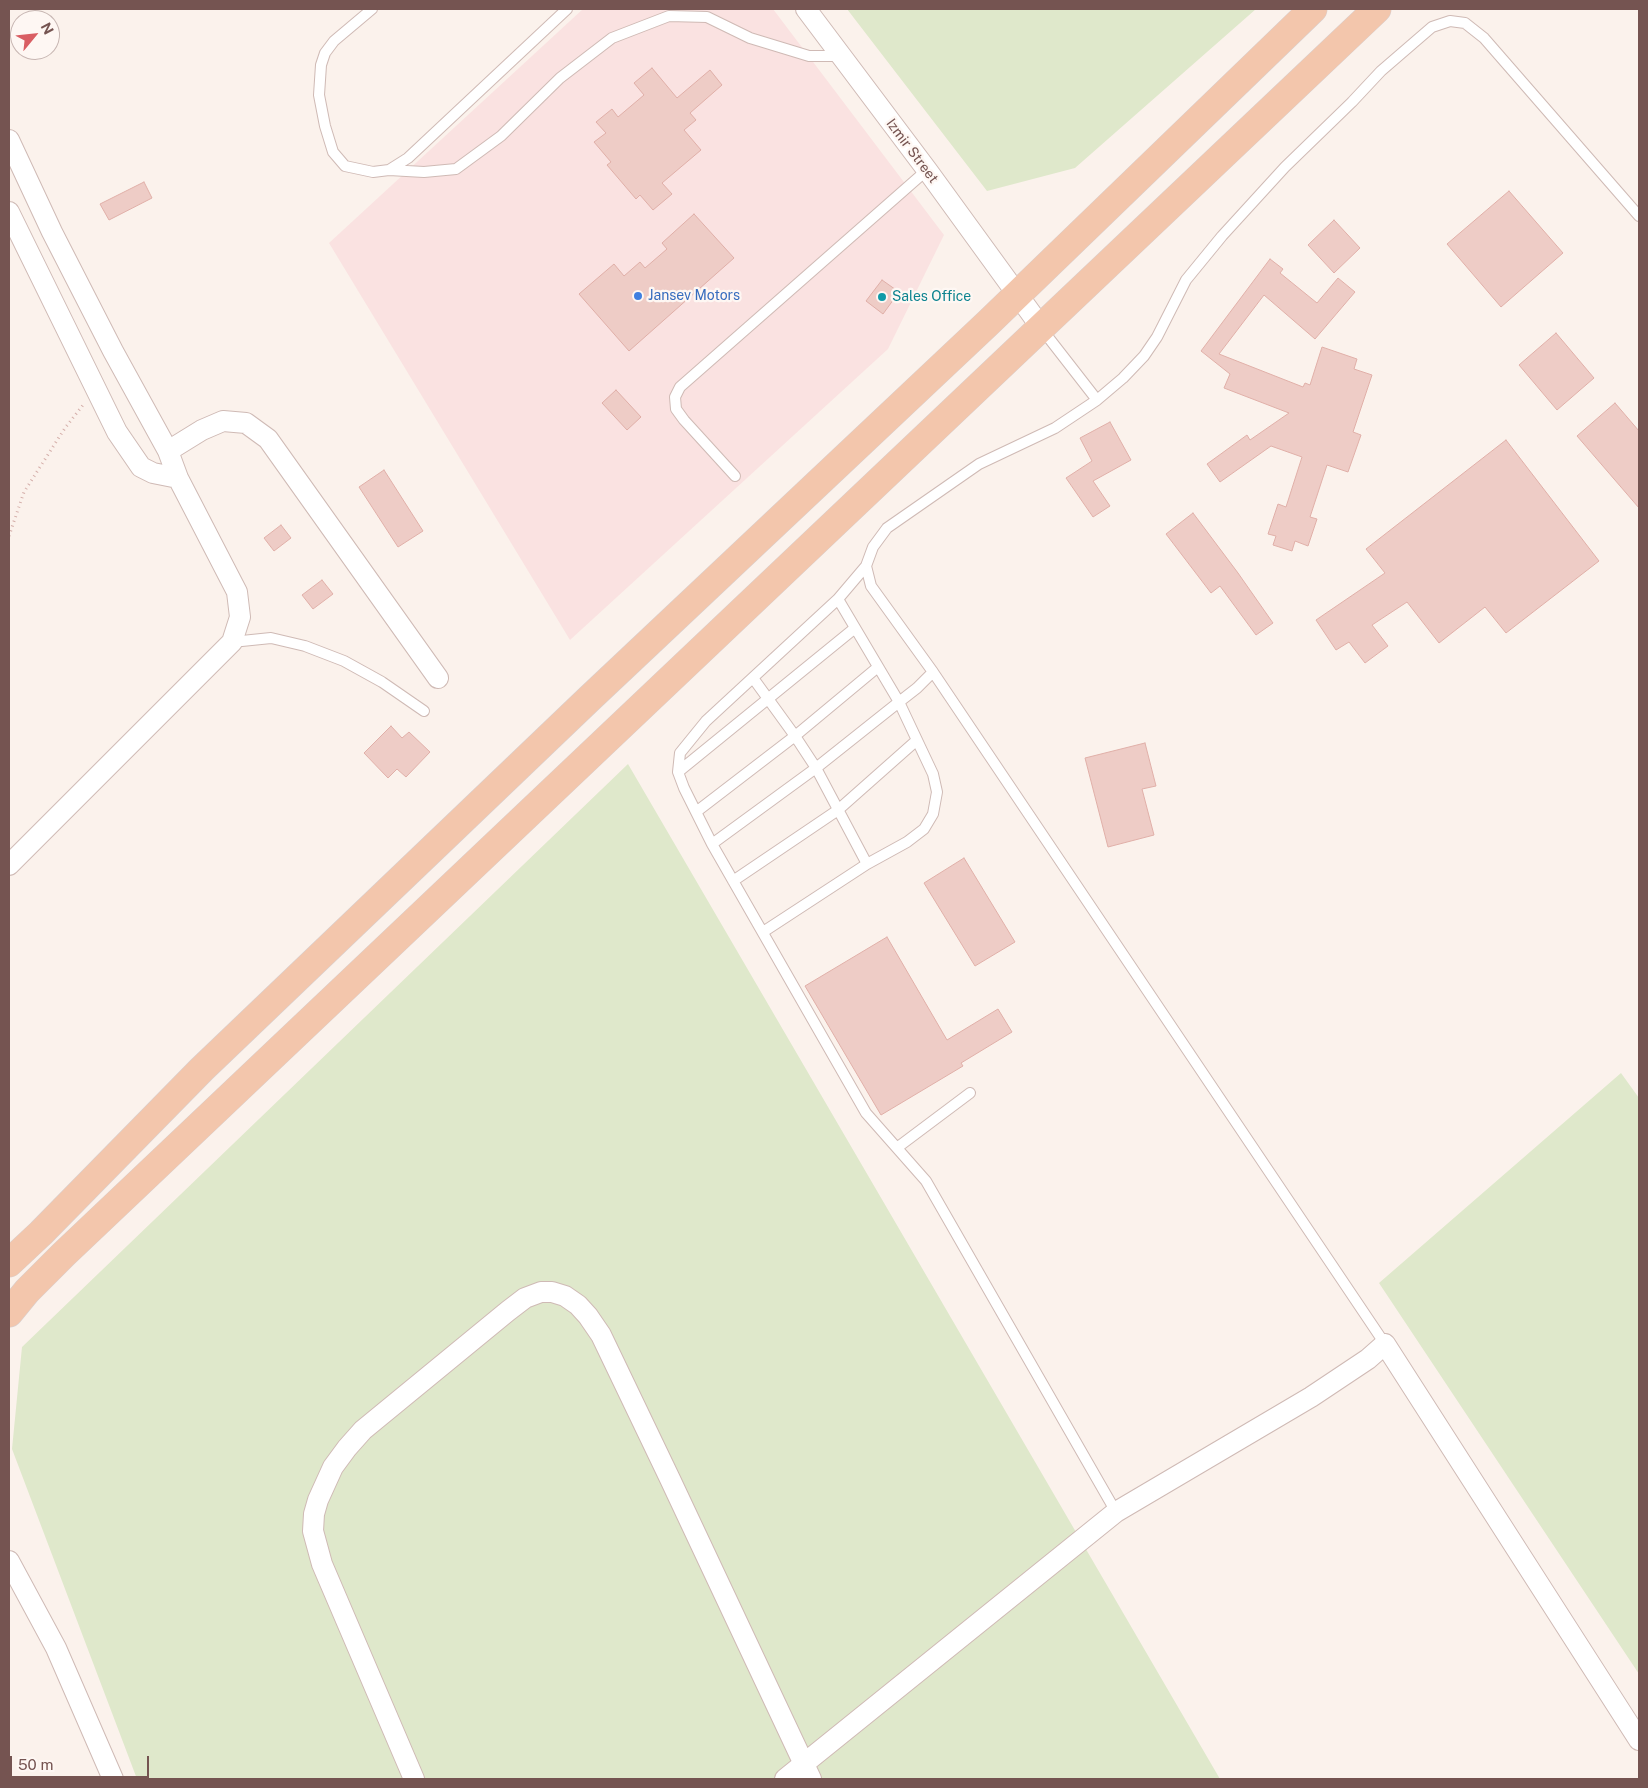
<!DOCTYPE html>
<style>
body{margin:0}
#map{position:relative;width:1648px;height:1788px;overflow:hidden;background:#fbf2ec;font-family:"Public Sans",sans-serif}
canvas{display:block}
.frame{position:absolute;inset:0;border:10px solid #755451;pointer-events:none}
.north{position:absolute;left:10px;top:10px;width:50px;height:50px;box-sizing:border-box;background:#fef7f3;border:1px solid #c7b6b2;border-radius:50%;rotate:62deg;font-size:14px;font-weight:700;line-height:20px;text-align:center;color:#755451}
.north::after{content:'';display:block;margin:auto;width:18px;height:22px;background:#d95e63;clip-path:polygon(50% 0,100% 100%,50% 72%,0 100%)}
.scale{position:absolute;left:10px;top:1756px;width:139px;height:22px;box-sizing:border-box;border:2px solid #755451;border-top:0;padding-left:6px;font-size:15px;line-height:18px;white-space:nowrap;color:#755451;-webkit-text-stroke:4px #fef7f3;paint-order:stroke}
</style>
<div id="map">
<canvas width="1648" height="1788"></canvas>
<div class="frame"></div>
<div class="north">N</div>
<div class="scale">50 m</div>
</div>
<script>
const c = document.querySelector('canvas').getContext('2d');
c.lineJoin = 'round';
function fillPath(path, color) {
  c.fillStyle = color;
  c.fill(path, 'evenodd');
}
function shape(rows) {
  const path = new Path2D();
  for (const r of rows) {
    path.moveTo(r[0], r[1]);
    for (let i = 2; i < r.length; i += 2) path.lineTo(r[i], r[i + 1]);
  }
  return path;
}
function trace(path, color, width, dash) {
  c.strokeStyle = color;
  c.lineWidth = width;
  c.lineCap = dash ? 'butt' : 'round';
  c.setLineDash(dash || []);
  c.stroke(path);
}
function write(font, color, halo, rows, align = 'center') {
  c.font = font + ' "Public Sans",sans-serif';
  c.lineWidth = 4.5;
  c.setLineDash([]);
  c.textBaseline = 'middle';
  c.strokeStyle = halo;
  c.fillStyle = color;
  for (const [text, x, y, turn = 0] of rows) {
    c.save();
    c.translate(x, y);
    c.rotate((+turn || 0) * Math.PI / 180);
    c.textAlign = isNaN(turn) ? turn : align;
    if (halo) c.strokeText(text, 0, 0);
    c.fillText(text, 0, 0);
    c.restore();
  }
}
fillPath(shape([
 [583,9,773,9,944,235,888,349,570,640,329,243]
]), '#fae2e1');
fillPath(shape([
 [847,9,1256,9,1075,168,987,191],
 [628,764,1220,1779,137,1779,12,1449,22,1347],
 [1621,1073,1639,1098,1639,1674,1379,1283]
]), '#dfe8cb');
const building = shape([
 [652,68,677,98,710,70,722,85,690,113,696,120,684,130,701,150,662,183,672,194,653,210,640,195,636,199,607,165,611,162,594,142,606,133,596,122,612,109,618,117,644,95,634,83,652,68],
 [144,182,152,198,109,220,100,204,144,182],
 [1509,191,1563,253,1501,307,1447,244,1509,191],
 [694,214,734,258,629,351,579,294,614,264,624,276,640,262,645,268,667,249,662,243,694,214],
 [1334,220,1360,248,1334,273,1308,245,1334,220],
 [1270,259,1283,269,1280,273,1317,303,1338,278,1355,292,1315,339,1264,295,1219,354,1303,387,1305,383,1310,385,1322,347,1357,359,1354,369,1372,375,1353,432,1361,435,1348,472,1327,465,1310,517,1317,519,1308,546,1295,541,1292,551,1273,545,1276,536,1268,534,1278,504,1286,507,1302,457,1271,446,1220,482,1207,464,1247,435,1250,440,1289,413,1224,388,1230,374,1201,351,1270,259],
 [882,280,899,292,883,314,866,301,882,280],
 [1556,333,1594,378,1557,410,1519,365,1556,333],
 [616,390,641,417,627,430,602,403,616,390],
 [1615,403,1639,431,1639,508,1577,436,1615,403],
 [1110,422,1131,460,1093,481,1110,506,1093,517,1066,478,1092,461,1080,438,1110,422],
 [1506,440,1599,561,1506,633,1485,607,1439,643,1407,602,1372,625,1388,646,1365,663,1349,642,1336,650,1316,620,1385,573,1366,549,1506,440],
 [384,470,423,531,398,547,359,487,384,470],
 [1193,513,1238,573,1273,623,1256,635,1220,586,1211,593,1166,534,1193,513],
 [281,525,291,538,274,551,264,538,281,525],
 [322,580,333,594,313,609,302,595,322,580],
 [391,726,402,738,409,732,430,752,406,777,397,769,388,778,364,753,391,726],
 [1145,743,1156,786,1142,789,1154,835,1108,847,1085,758,1145,743],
 [964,858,1015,942,975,966,924,883,964,858],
 [887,937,947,1040,998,1009,1012,1032,961,1063,963,1066,881,1115,805,986,887,937]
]);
fillPath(building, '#eeccc6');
trace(building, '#e0afa8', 1);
const service = shape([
 [372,9,334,41,325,53,321,65,319,95,325,126,333,152,345,166,373,172,389,170,408,158,567,9],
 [389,170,424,172,456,169,501,136,560,78,612,38,669,16,707,17,750,38,809,56,841,56],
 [1041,328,1097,400],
 [735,476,684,420,676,409,675,397,680,387,927,170],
 [838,599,706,721,680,753,678,772,684,788,712,844,866,1113,926,1181,1116,1512],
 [232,642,271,638,305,646,344,661,382,682,424,711],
 [753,678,795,736,816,768,867,864],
 [678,772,855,628],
 [696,812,795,736,878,667],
 [712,844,816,768,899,702,838,599,866,566],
 [733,881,838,810,917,740],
 [763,932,867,864,907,842,924,829,933,814,937,792,933,774,899,702,917,688,933,672],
 [898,1147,970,1093],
 [1385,1344,933,672,871,586,866,566,873,547,887,528,979,464,1055,428,1097,400,1123,378,1144,356,1157,337,1186,280,1222,236,1285,167,1352,102,1381,71,1432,27,1450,21,1465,23,1484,38,1639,216]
]);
const minor = shape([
 [806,9,927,170,1041,327],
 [9,140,52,232,113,351,168,451,178,478,237,592,240,617,232,642,9,865],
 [9,212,117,432,141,467,153,473,178,478],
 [168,451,202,430,223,421,246,423,268,439,438,678],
 [9,1561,56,1648,113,1779],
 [414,1779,322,1564,313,1531,314,1514,318,1500,333,1467,347,1448,363,1430,508,1311,525,1298,541,1292,552,1292,565,1296,578,1305,588,1316,601,1335,670,1479,811,1779],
 [785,1779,1116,1512,1311,1397,1368,1359,1385,1344,1639,1740]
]);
const primary = shape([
 [9,1263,41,1233,202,1069,590,698,988,323,1313,9],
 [9,1313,27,1291,64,1254,1377,9]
]);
trace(service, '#cfbab5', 12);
trace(minor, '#cfbab5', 22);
trace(primary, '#d8cfce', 29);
trace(shape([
 [9,536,24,492,65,428,83,405]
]), '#d4aea9', 3, [1, 4]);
trace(service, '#fff', 10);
trace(minor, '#fff', 20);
trace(primary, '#f3c6ac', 28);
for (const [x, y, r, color] of [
 [638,296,5,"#3f7fe0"],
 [882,297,5,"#0f9aa8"]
]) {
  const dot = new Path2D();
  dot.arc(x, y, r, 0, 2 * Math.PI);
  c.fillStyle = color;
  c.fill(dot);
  trace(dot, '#fef7f3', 2);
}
write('14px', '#755451', '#fef7f3', [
 ["Izmir Street",912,151,53]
]);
write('14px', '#366cbe', '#fef7f3', [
 ["Jansev Motors",648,296]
], 'left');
write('14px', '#0d838f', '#fef7f3', [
 ["Sales Office",892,297]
], 'left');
</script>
